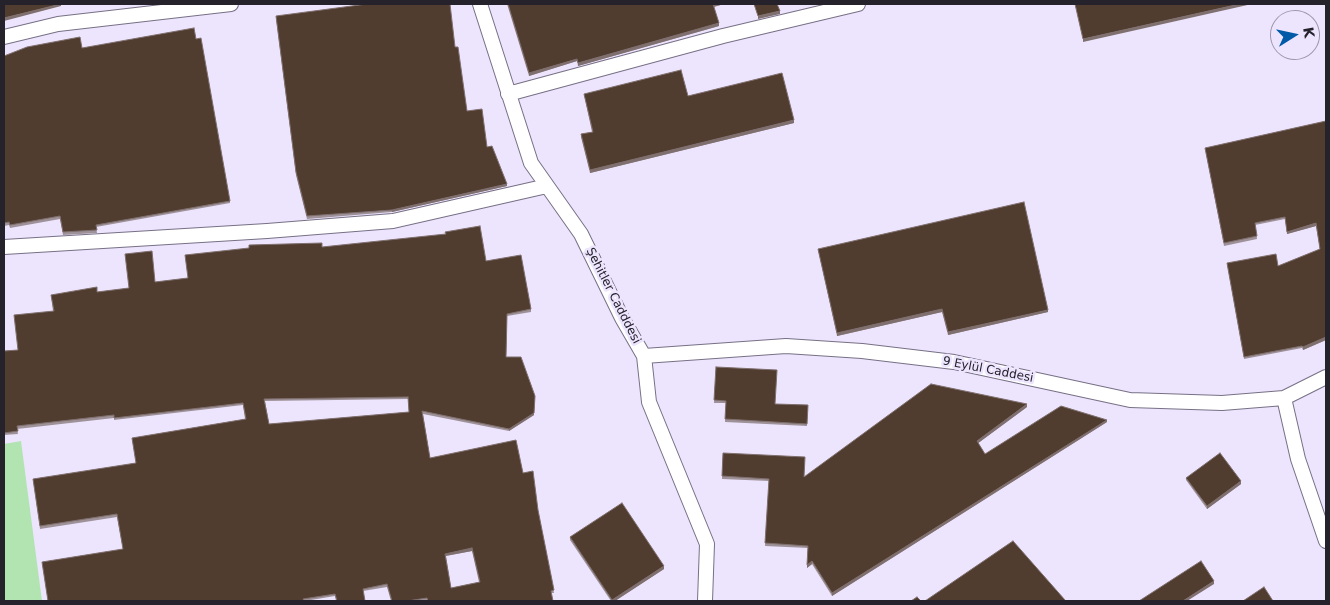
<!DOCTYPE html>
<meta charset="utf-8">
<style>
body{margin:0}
#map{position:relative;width:1330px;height:605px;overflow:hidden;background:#ede5fe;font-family:"DejaVu Sans",sans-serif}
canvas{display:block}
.frame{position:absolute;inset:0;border:5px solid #25222b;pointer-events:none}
.north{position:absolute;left:1270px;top:10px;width:50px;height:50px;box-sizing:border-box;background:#ede5fe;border:1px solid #9d97aa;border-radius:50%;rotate:80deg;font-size:14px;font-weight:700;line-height:20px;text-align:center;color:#25222b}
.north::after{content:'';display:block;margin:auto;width:18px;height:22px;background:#005aa7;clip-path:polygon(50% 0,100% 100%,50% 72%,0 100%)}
</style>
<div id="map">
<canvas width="1330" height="605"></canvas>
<div class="frame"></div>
<div class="north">K</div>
</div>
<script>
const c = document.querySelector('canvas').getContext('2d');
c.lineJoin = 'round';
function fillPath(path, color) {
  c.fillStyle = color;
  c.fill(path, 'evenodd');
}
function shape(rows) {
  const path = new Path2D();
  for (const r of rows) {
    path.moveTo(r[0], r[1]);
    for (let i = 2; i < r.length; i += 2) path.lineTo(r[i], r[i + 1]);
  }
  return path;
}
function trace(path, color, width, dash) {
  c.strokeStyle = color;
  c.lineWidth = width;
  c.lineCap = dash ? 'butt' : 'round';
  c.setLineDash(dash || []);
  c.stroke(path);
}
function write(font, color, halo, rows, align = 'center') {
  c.font = font + ' "DejaVu Sans",sans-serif';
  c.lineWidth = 5;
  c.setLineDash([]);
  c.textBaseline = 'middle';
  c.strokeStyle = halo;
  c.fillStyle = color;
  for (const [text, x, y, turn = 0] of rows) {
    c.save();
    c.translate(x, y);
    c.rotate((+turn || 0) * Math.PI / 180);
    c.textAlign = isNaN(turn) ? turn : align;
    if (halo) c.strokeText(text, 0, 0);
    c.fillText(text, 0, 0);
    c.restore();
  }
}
fillPath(shape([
 [21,441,42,601,4,601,4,444]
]), '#b2e4b2');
const street = shape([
 [480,4,531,163,581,234,622,318,644,356,649,402,707,544,705,601],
 [4,37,58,24,231,4],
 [508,94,723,36,858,4],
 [4,247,267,231,393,221,547,186],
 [644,356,786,346,862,351,954,362,1130,400,1222,403,1284,398,1326,377],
 [1284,398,1298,459,1326,541]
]);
trace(street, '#777085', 16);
trace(street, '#fff', 14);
fillPath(shape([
 [507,4,724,4,714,7,719,26,578,66,577,61,529,76],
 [276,18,455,47,467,111,487,147,507,186,392,212,307,219,296,175],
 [82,48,230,201,230,203,96,227,97,233,63,235,60,219,10,228,9,225,4,226,4,56],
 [584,94,688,96,794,123,590,173,581,137,581,134,592,132],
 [1326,121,1326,340,1303,350,1302,348,1244,359,1227,263,1278,266,1320,249,1316,226,1287,234,1285,219,1255,225,1257,239,1224,246,1205,148],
 [322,247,486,261,531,309,531,312,507,316,506,357,535,396,534,415,509,431,423,414,430,458,523,473,538,510,554,593,551,593,553,601,391,601,387,587,363,591,365,601,336,601,335,596,305,601,48,601,42,562,123,549,117,517,40,529,33,479,136,463,132,438,245,419,243,405,114,420,114,418,17,429,18,434,4,435,4,351,18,350,53,311,51,295,97,292,129,288,155,282,187,278],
 [408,399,409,412,269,424,265,401],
 [472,551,479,582,451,588,446,556],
 [818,249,1048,312,948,335,942,312,837,336],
 [716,367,775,404,808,405,807,426,725,422,726,403,714,403],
 [1027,407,978,443,985,454,1107,422,832,596,812,564,807,568,808,548,765,546,769,481,722,479,723,453,804,477],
 [1186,478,1241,484,1207,509,1186,480],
 [570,537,664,569,615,601,611,601,570,540]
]), '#9e9197');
fillPath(shape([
 [61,4,61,6,4,21,4,18],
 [713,4,724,4,713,7],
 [1240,4,1252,4,1083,42,1083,39],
 [780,11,780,14,758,19,758,16],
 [719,23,719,26,578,66,578,63],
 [577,59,577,61,529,76,529,73],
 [794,120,794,123,590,173,590,170],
 [507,184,507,186,392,212,392,210],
 [1316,223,1316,226,1287,234,1287,232],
 [942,309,942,312,837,336,837,333],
 [1048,310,1048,312,948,335,948,332],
 [1326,337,1326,340,1303,350,1303,347],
 [1027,404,1027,407,977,444,977,441],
 [534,413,534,415,509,431,509,429],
 [1107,420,1107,422,832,596,832,593],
 [1241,481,1241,484,1207,509,1207,506],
 [472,548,472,551,445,556,445,554],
 [812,561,812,564,807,568,807,565],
 [664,566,664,569,615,601,612,601,612,600],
 [1214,581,1214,584,1187,601,1183,601]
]), '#7f6f6e');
const building = shape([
 [4,4,61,4,4,18,4,4],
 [367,4,450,4,455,47,458,47,467,111,482,109,487,147,492,146,507,184,392,210,307,216,296,172,276,16,367,4],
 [508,4,716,4,713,4,719,23,578,63,577,59,529,73,508,4],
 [754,4,777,4,780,11,758,16,754,4],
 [1075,4,1240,4,1083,39,1075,4],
 [194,28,196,39,201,38,230,201,96,225,97,230,63,232,60,216,10,225,9,222,4,223,4,56,27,47,80,37,82,48,194,28],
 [681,70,688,96,782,73,794,120,590,170,581,134,593,132,584,94,681,70],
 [1326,121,1326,337,1303,347,1302,346,1244,357,1227,263,1276,254,1278,266,1320,249,1316,223,1287,232,1285,217,1255,223,1257,236,1224,243,1205,148,1326,121],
 [1024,202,1048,310,948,332,942,309,837,333,818,249,1024,202],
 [480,226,486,261,521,255,531,309,507,314,506,357,521,357,535,396,534,413,509,429,422,411,430,458,516,440,523,473,533,471,538,510,554,590,551,591,553,601,428,601,427,598,407,601,392,601,387,584,363,589,365,601,337,601,335,594,303,599,304,601,48,601,42,562,123,549,117,514,40,526,33,479,136,463,132,438,246,419,243,403,114,418,114,415,17,426,18,431,4,433,4,351,18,350,14,315,54,311,51,295,97,287,97,292,129,288,125,254,152,251,155,282,188,278,185,255,249,248,249,245,322,243,322,247,446,234,445,232,480,226],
 [408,397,409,412,269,424,264,399,408,397],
 [472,548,480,582,451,588,445,554,472,548],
 [716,367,777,370,775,404,808,405,807,424,725,419,726,401,714,400,716,367],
 [931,384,1027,404,977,441,985,454,1061,406,1107,420,832,593,812,561,807,565,808,546,765,543,769,479,722,476,723,453,805,457,804,477,931,384],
 [1220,453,1241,481,1207,506,1186,478,1220,453],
 [622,503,664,566,612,600,570,537,622,503],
 [1013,541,1065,600,1064,601,925,601,1013,541],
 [1201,561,1214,581,1183,601,1139,601,1201,561],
 [1264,587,1273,601,1243,601,1264,587],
 [917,597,921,601,911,601,917,597]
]);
fillPath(building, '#503d30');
trace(building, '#7f6f6e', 1);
write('12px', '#25222b', '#ede5fe', [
 ["Şehitler Cadddesi",613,296,63],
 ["9 Eylül Caddesi",988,370,11]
]);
</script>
